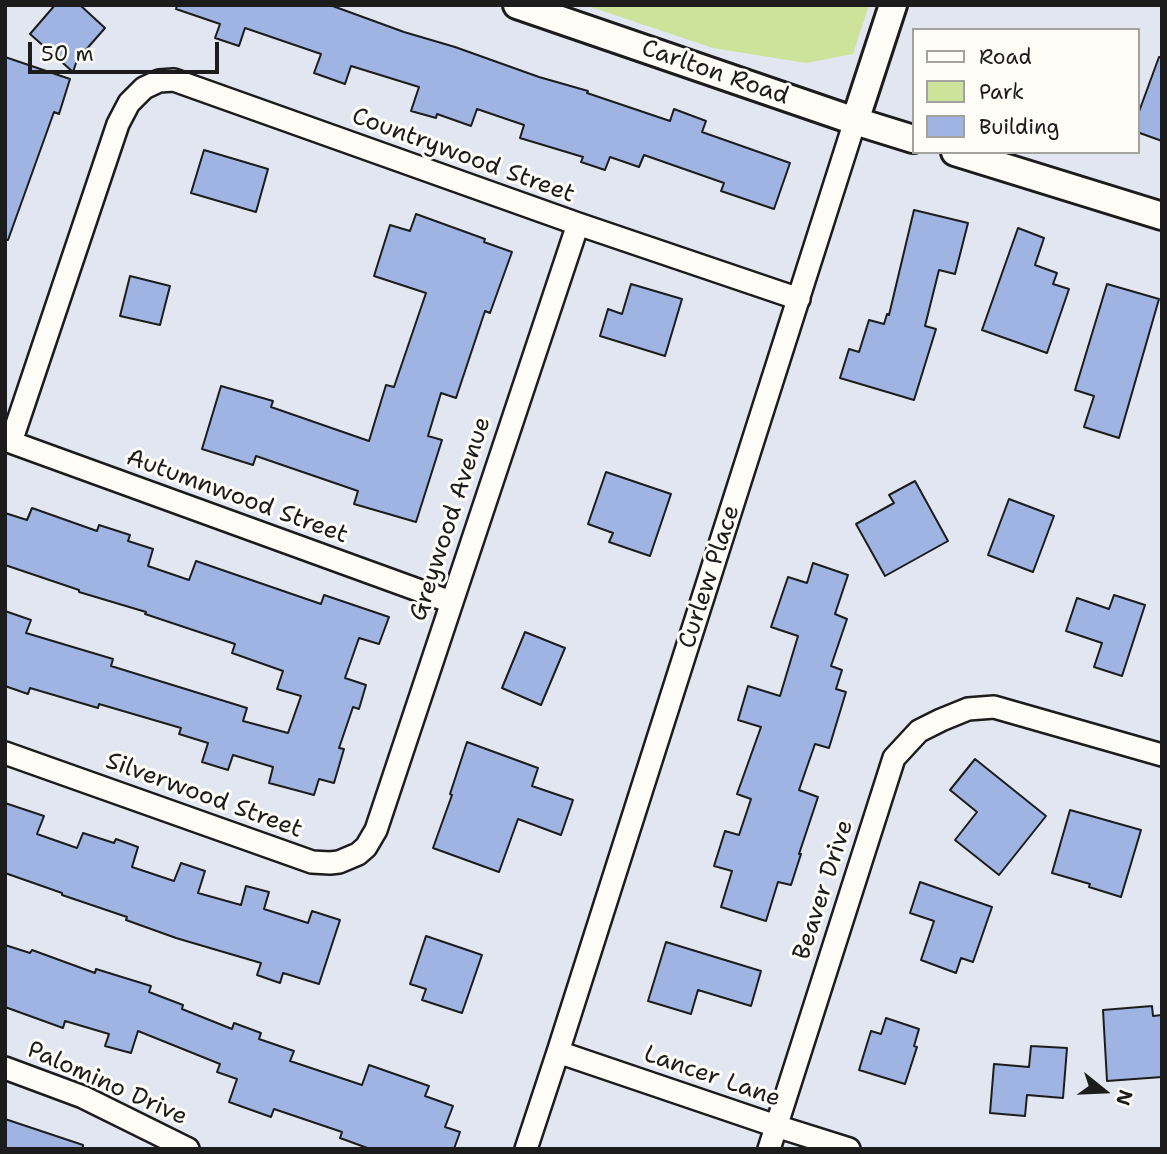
<!DOCTYPE html>
<style>
body{margin:0}
#map{position:relative;width:1167px;height:1154px;overflow:hidden;background:#e1e6f1;font-family:"Shantell Sans",sans-serif}
canvas{display:block}
.frame{position:absolute;inset:0;border:7px solid #1c1c1c;pointer-events:none}
.legend{position:absolute;left:912px;top:28px;width:228px;height:126px;box-sizing:border-box;background:#fdfcf7;border:2px solid #a3a29f;margin:0;padding:9px 12px;list-style:none;font-size:21px;color:#1c1c1c}
.legend li{display:flex;align-items:center;gap:14px;height:35px}
.legend b{width:35px;border:2px solid #a3a29f}
.north{position:absolute;left:1069px;top:1056px;width:70px;height:70px;-webkit-text-stroke:5px #fdfcf7;paint-order:stroke;rotate:108deg;font-size:19px;font-weight:700;line-height:28px;text-align:center;color:#1c1c1c}
.north::after{content:'';display:block;margin:auto;width:24px;height:32px;background:#1c1c1c;clip-path:polygon(50% 0,100% 100%,50% 72%,0 100%)}
.scale{position:absolute;left:28px;top:42px;width:191px;height:32px;box-sizing:border-box;border:4px solid #1c1c1c;border-top:0;padding-left:9px;font-size:21px;line-height:24px;white-space:nowrap;color:#1c1c1c;-webkit-text-stroke:5px #fdfcf7;paint-order:stroke}
</style>
<div id="map">
<canvas width="1167" height="1154"></canvas>
<div class="frame"></div>
<ul class="legend">
<li><b style="height:9px;background:#fdfcf7"></b>Road</li>
<li><b style="height:19px;background:#cde399"></b>Park</li>
<li><b style="height:19px;background:#9fb4e2"></b>Building</li>
</ul>
<div class="north">N</div>
<div class="scale">50 m</div>
</div>
<script>
const c = document.querySelector('canvas').getContext('2d');
c.lineJoin = 'round';
function fillPath(path, color) {
  c.fillStyle = color;
  c.fill(path, 'evenodd');
}
function shape(rows) {
  const path = new Path2D();
  for (const r of rows) {
    path.moveTo(r[0], r[1]);
    for (let i = 2; i < r.length; i += 2) path.lineTo(r[i], r[i + 1]);
  }
  return path;
}
function trace(path, color, width, dash) {
  c.strokeStyle = color;
  c.lineWidth = width;
  c.lineCap = dash ? 'butt' : 'round';
  c.setLineDash(dash || []);
  c.stroke(path);
}
function write(font, color, halo, rows, align = 'center') {
  c.font = font + ' "Shantell Sans",sans-serif';
  c.lineWidth = 6;
  c.setLineDash([]);
  c.textBaseline = 'middle';
  c.strokeStyle = halo;
  c.fillStyle = color;
  for (const [text, x, y, turn = 0] of rows) {
    c.save();
    c.translate(x, y);
    c.rotate((+turn || 0) * Math.PI / 180);
    c.textAlign = isNaN(turn) ? turn : align;
    if (halo) c.strokeText(text, 0, 0);
    c.fillText(text, 0, 0);
    c.restore();
  }
}
fillPath(shape([
 [585,5,869,5,853,54,806,63,713,48]
]), '#cde399');
const building = shape([
 [55,5,80,5,105,28,77,60,73,72,30,34,55,5],
 [177,5,330,5,404,32,455,47,539,77,588,91,587,93,670,121,674,109,706,121,702,132,790,163,774,209,721,191,724,183,644,155,639,167,610,157,605,170,581,162,583,157,520,138,524,125,477,109,471,126,437,114,436,118,411,111,419,87,351,66,345,84,314,73,321,54,245,28,239,46,215,38,220,24,176,9,177,5],
 [5,57,70,79,59,114,54,112,8,240,5,240,5,57],
 [1159,57,1162,57,1162,141,1137,132,1137,117,1159,57],
 [204,150,268,169,256,212,191,193,204,150],
 [914,210,968,223,955,274,939,270,925,326,936,329,914,400,840,378,849,349,859,352,869,320,884,324,887,314,889,315,914,210],
 [416,214,485,239,484,242,512,252,490,313,485,311,456,398,441,393,428,436,442,440,416,522,354,504,358,491,256,456,253,465,202,449,221,386,273,401,271,407,369,441,386,385,394,387,426,293,374,276,390,225,410,231,416,214],
 [1018,228,1044,238,1035,265,1057,273,1053,284,1069,289,1047,353,982,330,1018,228],
 [130,276,170,286,160,325,120,316,130,276],
 [631,284,682,299,665,356,600,336,608,309,622,314,631,284],
 [1107,284,1159,299,1119,438,1084,427,1094,396,1075,390,1107,284],
 [606,472,671,494,650,556,609,542,613,533,588,524,606,472],
 [915,481,948,541,885,576,856,524,894,503,889,495,915,481],
 [1009,499,1054,516,1033,572,988,555,1009,499],
 [32,508,97,531,99,525,130,535,128,541,153,549,148,566,189,580,196,561,321,604,324,595,389,617,379,644,359,638,345,678,366,685,359,709,353,707,339,748,344,749,334,783,319,779,314,795,269,783,273,767,233,755,228,770,202,762,208,743,179,734,181,728,99,704,98,708,30,688,28,694,5,686,5,611,31,620,26,633,113,659,111,666,247,708,243,721,288,733,301,696,277,689,283,671,232,653,235,644,145,614,146,612,79,592,79,590,5,565,5,513,27,520,32,508],
 [813,563,848,575,835,614,847,619,831,666,842,670,836,689,846,692,829,748,815,744,799,790,818,797,799,854,801,854,791,885,778,882,766,921,721,907,732,871,714,866,725,831,739,835,751,799,737,794,761,727,738,720,748,686,780,696,798,636,771,627,788,577,807,583,813,563],
 [1114,595,1145,605,1122,676,1094,667,1102,643,1066,631,1077,598,1109,609,1114,595],
 [525,632,565,648,541,705,502,688,525,632],
 [467,742,538,768,532,786,573,800,561,835,518,819,499,872,433,848,452,795,450,794,467,742],
 [975,759,1046,816,999,875,955,840,977,812,950,790,975,759],
 [5,803,44,816,37,834,77,848,83,833,114,843,116,839,138,847,132,867,174,881,181,863,205,871,198,893,241,905,246,886,269,892,264,909,308,923,312,911,340,920,319,984,283,973,280,983,257,975,261,963,176,938,126,920,127,917,62,895,62,893,5,873,5,803],
 [1070,810,1141,830,1121,897,1089,887,1090,884,1052,873,1070,810],
 [920,882,992,907,973,962,961,958,956,973,921,960,934,921,910,913,920,882],
 [426,936,482,955,462,1013,422,1000,426,989,410,984,426,936],
 [666,942,761,971,751,1006,698,990,691,1014,648,1001,666,942],
 [5,945,30,953,32,950,95,973,96,969,151,986,149,992,183,1005,182,1009,232,1029,234,1023,261,1033,259,1039,294,1051,290,1061,362,1085,369,1065,429,1086,425,1096,453,1106,445,1127,460,1132,454,1149,370,1149,340,1138,342,1132,274,1109,271,1117,229,1102,237,1079,217,1072,220,1064,138,1031,131,1053,105,1046,109,1034,65,1021,63,1028,5,1007,5,945],
 [1152,1006,1153,1016,1162,1015,1162,1077,1107,1081,1103,1010,1152,1006],
 [886,1018,919,1029,914,1046,917,1047,905,1084,859,1070,871,1031,881,1034,886,1018],
 [1031,1046,1067,1048,1063,1098,1027,1095,1025,1116,990,1113,994,1064,1029,1067,1031,1046],
 [5,1119,83,1145,83,1149,5,1149,5,1119]
]);
fillPath(building, '#9fb4e2');
trace(building, '#1c1c1c', 2);
const minor = shape([
 [5,440,451,602],
 [11,442,118,124,129,103,144,88,159,81,174,80,578,224,799,299],
 [5,753,312,862,330,863,339,862,358,854,366,847,376,830,578,224],
 [558,1052,776,1126,849,1149],
 [5,1068,83,1097,188,1149],
 [526,1149,558,1052,855,121],
 [769,1149,894,758,919,731,941,720,968,709,994,707,1162,755]
]);
const tertiary = shape([
 [517,5,855,121,913,139],
 [855,121,893,5],
 [955,152,1162,216]
]);
trace(minor, '#1c1c1c', 26);
trace(tertiary, '#1c1c1c', 32);
trace(minor, '#fdfcf7', 21);
trace(tertiary, '#fdfcf7', 26);
write('24px', '#1c1c1c', '#fdfcf7', [
 ["Carlton Road",715,73,19],
 ["Countrywood Street",463,156,20],
 ["Autumnwood Street",237,497,20],
 ["Greywood Avenue",451,519,-72],
 ["Curlew Place",710,577,-72],
 ["Silverwood Street",204,796,20],
 ["Beaver Drive",824,890,-72],
 ["Lancer Lane",712,1077,19],
 ["Palomino Drive",107,1084,24]
]);
</script>
